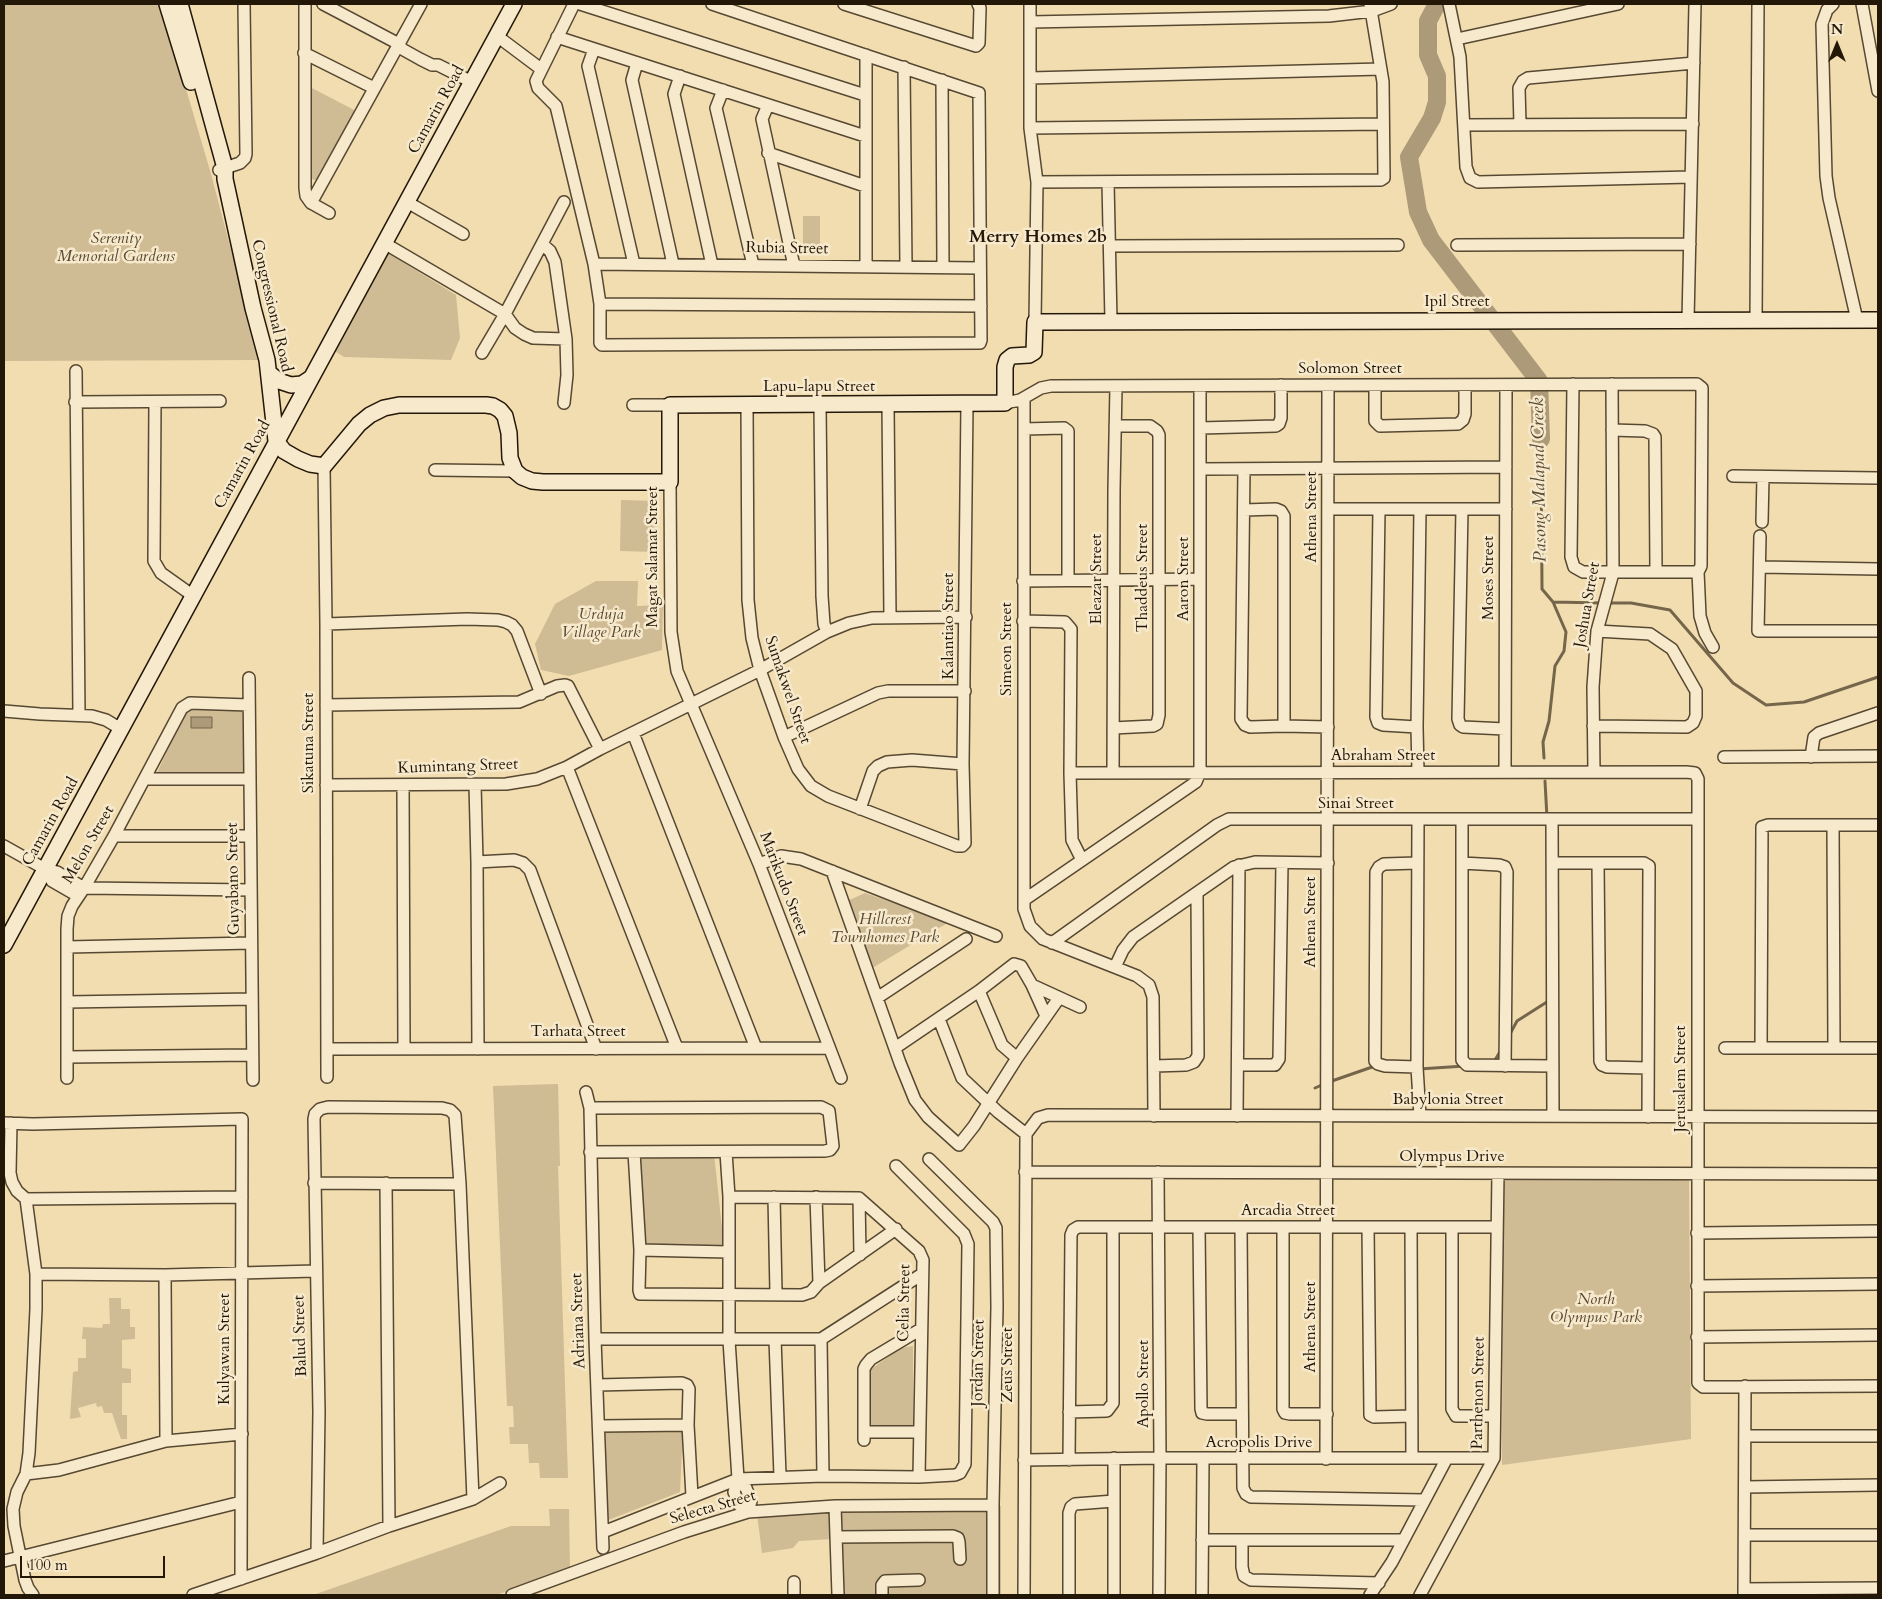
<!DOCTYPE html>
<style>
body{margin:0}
#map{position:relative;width:1882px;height:1599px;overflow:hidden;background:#f2ddb1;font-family:Cardo,serif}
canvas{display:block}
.frame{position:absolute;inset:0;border:5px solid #231708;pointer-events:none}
.north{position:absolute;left:1812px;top:20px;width:50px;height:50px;-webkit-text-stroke:4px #f7e9cc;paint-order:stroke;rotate:0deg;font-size:14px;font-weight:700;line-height:20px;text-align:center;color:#231708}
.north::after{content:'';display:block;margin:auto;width:18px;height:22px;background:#231708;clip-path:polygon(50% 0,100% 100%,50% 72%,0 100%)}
.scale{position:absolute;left:20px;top:1556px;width:145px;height:22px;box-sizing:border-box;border:2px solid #231708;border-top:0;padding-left:6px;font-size:15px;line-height:18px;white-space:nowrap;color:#231708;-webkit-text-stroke:4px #f7e9cc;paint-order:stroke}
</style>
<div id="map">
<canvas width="1882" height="1599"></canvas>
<div class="frame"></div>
<div class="north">N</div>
<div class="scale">100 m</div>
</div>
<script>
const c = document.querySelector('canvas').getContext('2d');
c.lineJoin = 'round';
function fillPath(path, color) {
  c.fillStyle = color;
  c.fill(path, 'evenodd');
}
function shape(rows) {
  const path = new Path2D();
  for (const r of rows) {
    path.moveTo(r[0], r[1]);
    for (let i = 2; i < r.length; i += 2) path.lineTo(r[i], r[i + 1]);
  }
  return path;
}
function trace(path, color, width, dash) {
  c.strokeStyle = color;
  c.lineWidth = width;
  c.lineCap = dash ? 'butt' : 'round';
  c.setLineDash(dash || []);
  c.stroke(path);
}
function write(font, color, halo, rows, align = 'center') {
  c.font = font + ' Cardo,serif';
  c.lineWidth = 5;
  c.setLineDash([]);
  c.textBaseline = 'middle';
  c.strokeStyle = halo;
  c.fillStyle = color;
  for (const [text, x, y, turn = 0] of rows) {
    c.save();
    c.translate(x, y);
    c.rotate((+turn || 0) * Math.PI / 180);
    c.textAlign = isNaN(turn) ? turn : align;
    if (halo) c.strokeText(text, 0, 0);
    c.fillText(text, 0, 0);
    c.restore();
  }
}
fillPath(shape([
 [4,4,161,4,211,174,260,360,4,361],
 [310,87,356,111,319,179,314,180,309,177],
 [803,216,820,216,820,251,803,251],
 [383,250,456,295,460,338,451,360,344,357,330,348],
 [621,500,657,501,656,552,620,551],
 [596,581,638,581,637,606,663,605,662,650,569,676,541,670,535,644,555,604],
 [187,708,243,708,243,774,156,775],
 [865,893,949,922,869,970,845,902],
 [558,1084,560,1166,558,1166,568,1478,540,1478,539,1463,529,1463,528,1444,510,1444,509,1427,514,1427,513,1406,507,1406,493,1086],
 [632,1151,714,1153,724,1247,637,1243],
 [1503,1178,1689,1179,1691,1439,1502,1465],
 [109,1298,121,1298,121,1309,130,1309,130,1327,135,1327,135,1339,122,1340,122,1368,131,1369,131,1383,122,1383,122,1415,127,1415,127,1439,121,1439,112,1413,104,1413,102,1406,97,1407,96,1403,78,1408,81,1417,70,1419,73,1372,78,1371,78,1358,86,1358,86,1339,82,1339,83,1327,102,1328,103,1324,110,1324],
 [913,1346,913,1425,867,1426,867,1372,901,1348],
 [683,1430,680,1492,606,1521,600,1431],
 [991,1506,1001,1506,1001,1595,839,1595,832,1539,799,1541,793,1548,762,1553,757,1514,989,1510],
 [549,1509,569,1509,570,1570,496,1595,313,1595,511,1526,550,1526]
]), '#cfbb94');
const water = shape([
 [191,717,212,717,212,728,191,728,191,717]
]);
fillPath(water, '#ac9a78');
trace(water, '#75664b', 1);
trace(shape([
 [1541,439,1542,589,1553,602,1566,632,1564,651,1555,666,1549,721,1543,742,1544,758],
 [1553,602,1602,603],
 [1608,603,1631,603,1670,610,1733,683,1766,705,1804,702,1878,677],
 [1545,781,1547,818],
 [1510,1034,1517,1021,1550,1000],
 [1493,1061,1495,1060,1501,1050],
 [1419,1069,1465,1066],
 [1329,1082,1375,1066],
 [1315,1088,1324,1084]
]), '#75664b', 3);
trace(shape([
 [1437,4,1428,21,1428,55,1437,76,1437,102,1432,118,1409,157,1418,212,1431,240,1539,381,1541,439]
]), '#ac9a78', 18);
const street = shape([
 [305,4,305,188,306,196,311,203,329,213],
 [323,4,399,44,402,49,420,59,432,65,438,65,472,82],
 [574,4,536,81,538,88,556,106,594,264,600,304,600,343,602,345,980,343,981,340,979,93,712,4],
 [580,4,865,95],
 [844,4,976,46,979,43,980,8,978,4],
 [1030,4,1030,128,1037,182,1035,322],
 [1449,4,1460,57,1466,167,1470,178,1478,182,1691,177],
 [1833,4,1827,10,1822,24,1826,176,1829,198,1857,320],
 [1862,4,1878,91],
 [1030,22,1329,16,1372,11,1391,4],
 [497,36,541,69],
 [557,37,865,136],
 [1457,39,1618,4],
 [594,49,588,66,634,264],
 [304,53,374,88],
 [866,55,866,267],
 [637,63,632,80,673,264],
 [904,67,906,267],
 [680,76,674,94,712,265],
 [1030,78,1381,69],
 [942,80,943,267],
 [723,90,716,108,753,265],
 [768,105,762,119,794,266],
 [1520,124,1519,88,1523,81,1528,78,1694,63],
 [1464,125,1693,124],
 [1030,128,1383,124],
 [768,153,865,186],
 [219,170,240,163,245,158,246,154,244,4],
 [1037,182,1381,180,1384,178,1383,82,1370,4],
 [1108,182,1111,321],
 [407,202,463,234],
 [311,203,421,4],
 [384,243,505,314,515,328,524,334,533,338,566,339],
 [542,244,550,251,555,262,566,339,567,375,564,403],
 [1457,245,1690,244],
 [1110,246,1398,245],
 [594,264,980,268],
 [600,304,981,306],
 [1688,320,1695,4],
 [1756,320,1758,4],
 [482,353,505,314,564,202],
 [76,371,79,715],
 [1573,384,1571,557,1574,567,1583,572,1698,572],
 [1375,385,1375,421,1380,426,1458,424,1463,420,1465,414,1465,385],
 [1024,398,1024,909,1030,926,1043,939,1137,976,1149,985,1153,997,1154,1116],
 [75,402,220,401],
 [155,402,154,561,161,573,192,595],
 [1005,403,1020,400,1041,388,1051,386,1697,384,1702,388,1702,392,1701,566,1698,572,1700,616,1705,633,1713,647],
 [633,405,670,405],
 [747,405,748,600,752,638,760,670,784,737,798,769,811,786,828,796,957,846,962,846,965,843,963,764,967,404],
 [820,405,822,596,824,624,827,632],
 [888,405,890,617],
 [1200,428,1276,426,1279,424,1281,418,1281,385],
 [1024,429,1064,428,1068,431,1068,580],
 [1612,430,1645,431,1653,434,1655,437,1656,571],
 [324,466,326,624,327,1077],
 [1201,469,1506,467],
 [1244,469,1241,719,1245,725,1250,727,1284,726,1328,727],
 [435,470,515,471],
 [1733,476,1878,478],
 [670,482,671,632,677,671,759,864,841,1078],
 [1328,509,1506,509],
 [1379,509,1376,717,1378,723,1383,725,1417,727],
 [1462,509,1458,719,1460,725,1463,727,1505,729],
 [1244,510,1276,509,1281,511,1284,516,1284,726],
 [1762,522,1763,477],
 [1760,536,1758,631,1878,631],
 [1760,567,1878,569],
 [1023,581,1200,579],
 [1023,621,1065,622,1071,629,1070,773,1072,840,1082,860],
 [326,624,467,619,498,620,506,622,512,625,517,631,541,694],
 [249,678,253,1080],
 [326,705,519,702,557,686,565,685,568,686,600,749],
 [4,711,40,714,92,716,106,720,121,729],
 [1593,726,1687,727,1693,723,1696,716,1696,691,1672,649,1650,634,1597,631],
 [1113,728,1153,726,1157,724,1159,715,1159,435,1157,431,1150,426,1115,426],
 [633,733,756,1048],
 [784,737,878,693,888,691,965,691],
 [1724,757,1878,756],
 [1811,757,1814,737,1819,733,1878,713],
 [567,767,677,1048],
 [1418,772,1417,727,1420,509],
 [1505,772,1506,385],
 [1594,772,1593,687,1597,631,1613,573,1612,384],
 [1070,773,1686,772,1695,773,1698,779,1698,1383,1703,1387,1878,1386],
 [1113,773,1114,490,1116,386],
 [145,779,250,779],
 [326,785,506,784,537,779,567,767,600,749,760,670,827,632,849,623,872,618,966,617],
 [403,785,404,1049],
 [475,785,477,862,478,1049],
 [860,809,873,771,878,766,887,762,912,760,963,764],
 [1552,819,1553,1116],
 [1418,820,1417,1067,1420,1116],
 [1462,820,1462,1060,1467,1065,1552,1066],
 [1833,825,1834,1048],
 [114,836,250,836],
 [4,846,45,869,57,872,84,888,251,890],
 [477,862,514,860,523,863,530,870,596,1049],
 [1462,863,1499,865,1505,867,1507,872,1505,1066],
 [1552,863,1644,863,1649,866,1648,1117],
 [1598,863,1600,1061,1602,1065,1607,1067,1648,1068],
 [759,864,781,856,801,859,996,936],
 [45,869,52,881,78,896],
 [832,871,900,1063,915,1100,928,1117,959,1145,974,1126,1017,1058,1059,998],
 [1024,900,1196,782,1200,772,1200,386],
 [1052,943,1217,825,1229,819,1698,819],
 [67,947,251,943],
 [1115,967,1123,950,1133,937,1234,867,1255,862,1328,863],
 [1032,985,1080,1007],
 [979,991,1002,1045,1017,1058],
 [877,998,966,939],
 [67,1002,252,999],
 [939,1019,962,1078,998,1112,1026,1134],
 [895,1048,979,991,1014,964,1021,966,1032,985,1046,1016],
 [1725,1048,1878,1048],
 [1761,1048,1762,827,1768,825,1878,825],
 [327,1049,829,1048],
 [67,1057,252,1055],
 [1238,1065,1275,1065,1279,1059,1282,863],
 [1154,1066,1186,1065,1194,1062,1198,1056,1197,893],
 [1417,1067,1385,1066,1378,1064,1375,1061,1376,872,1379,867,1384,864,1417,863],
 [67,1078,67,929,68,916,72,906,84,888,114,836,182,708,190,703,249,705],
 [586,1092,590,1108,595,1339,603,1548],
 [1237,1116,1239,865],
 [4,1123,33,1124,242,1119,241,1579],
 [11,1123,10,1173,12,1182,17,1191,26,1199,36,1274,36,1309,29,1453,26,1474,17,1492,13,1509,14,1526,25,1580,28,1588,33,1595],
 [1026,1134,1038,1118,1048,1115,1878,1117],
 [590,1152,825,1151,830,1150,833,1146,829,1111,821,1107,590,1108],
 [634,1152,640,1250,639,1290,640,1294,802,1295,811,1292,819,1283,896,1229],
 [726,1152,729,1197,729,1340,738,1479,734,1492,739,1505,748,1512,751,1501,746,1488,738,1479],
 [929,1159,993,1222,996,1228,997,1307,993,1505,993,1595],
 [1025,1172,1878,1174],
 [1158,1172,1160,1458,1159,1595],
 [314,1183,460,1184],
 [386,1183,389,1526],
 [729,1197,859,1198,919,1251,923,1260,919,1477],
 [774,1197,776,1293],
 [816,1197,819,1283],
 [859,1198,860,1255],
 [26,1199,242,1197],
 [1199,1227,1201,1409,1202,1413,1207,1414,1242,1414],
 [1241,1227,1243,1488,1246,1494,1251,1497,1424,1500],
 [1283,1227,1283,1409,1285,1413,1290,1414,1327,1414],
 [1368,1227,1370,1415,1374,1417,1412,1416],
 [1411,1227,1412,1458],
 [1452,1227,1452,1409,1456,1416,1494,1416],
 [1697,1233,1878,1231],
 [640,1250,729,1252],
 [36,1274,165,1275,315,1271],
 [165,1275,166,1441],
 [1697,1286,1878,1284],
 [1697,1337,1878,1335],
 [595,1339,821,1339],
 [775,1339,780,1476],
 [821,1339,823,1476],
 [821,1339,922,1274],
 [597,1385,682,1383,687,1385,689,1389,688,1425,692,1496],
 [1069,1412,1107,1411,1113,1403,1113,1227],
 [599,1426,688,1425],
 [865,1432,919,1432],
 [1745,1436,1878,1436],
 [864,1440,864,1369,866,1365,871,1359,921,1329],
 [1326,1459,1328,385],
 [1024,1460,1160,1458,1494,1458],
 [1069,1460,1071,1235,1073,1230,1078,1227,1497,1227],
 [26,1474,59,1470,166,1441,242,1434],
 [1745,1487,1878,1485],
 [835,1506,838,1595],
 [603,1532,738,1479,823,1476,919,1477,955,1475,960,1473,965,1464,968,1244,964,1234,896,1166],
 [1745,1535,1878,1535],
 [836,1537,953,1536,958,1538,959,1542,960,1559],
 [1202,1540,1403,1540],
 [1242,1541,1242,1567,1244,1576,1251,1580,1379,1583],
 [317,1553,319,1412,314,1119,315,1114,320,1109,328,1107,442,1108,450,1110,455,1115,460,1184,473,1499],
 [4,1561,241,1502],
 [794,1582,794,1595],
 [1744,1589,1878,1588],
 [193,1595,317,1553,389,1526,473,1499,500,1483],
 [512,1595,684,1532,748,1512,835,1506,993,1505],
 [882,1595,882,1585,885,1581,919,1580],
 [1024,1595,1026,1134],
 [1069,1595,1069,1513,1071,1507,1075,1504,1114,1501],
 [1114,1595,1114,1458],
 [1202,1595,1203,1459],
 [1370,1595,1392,1562,1447,1458],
 [1420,1595,1494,1458,1498,1173],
 [1744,1595,1745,1386]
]);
const secondary = shape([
 [167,4,191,82],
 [180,4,225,168,225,179,253,308,267,360,276,441],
 [269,373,279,381,291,385,302,384,311,378],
 [276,441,284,451,298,459,310,464,324,466,359,424,370,415,384,408,399,405,486,405,493,406,500,410,505,416,509,433,510,458,515,471,522,477,532,481,543,482,670,482,670,405,1005,403,1005,367,1007,360,1012,356,1029,355,1034,352,1035,322,1878,320],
 [4,945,514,4]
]);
trace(street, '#574832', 14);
trace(secondary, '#231708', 18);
trace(street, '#f7e9cc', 11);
trace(secondary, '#f7e9cc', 15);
write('16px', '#231708', '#f7e9cc', [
 ["Camarin Road",437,110,-61],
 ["Rubia Street",787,249,1],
 ["Ipil Street",1457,302],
 ["Congressional Road",271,306,77],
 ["Solomon Street",1350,369],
 ["Lapu-lapu Street",819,387],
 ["Camarin Road",243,465,-61],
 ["Athena Street",1312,517,-90],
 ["Magat Salamat Street",653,557,-90],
 ["Thaddeus Street",1143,578,-90],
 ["Moses Street",1489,578,-90],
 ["Eleazar Street",1097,579,-90],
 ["Aaron Street",1184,579,-90],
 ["Joshua Street",1588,605,-80],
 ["Kalantiao Street",949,626,-90],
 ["Simeon Street",1007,649,-90],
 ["Sumakwel Street",787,690,71],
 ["Sikatuna Street",309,743,-90],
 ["Abraham Street",1383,756],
 ["Kumintang Street",458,767,-2],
 ["Sinai Street",1356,804],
 ["Camarin Road",51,822,-61],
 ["Melon Street",89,845,-60],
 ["Guyabano Street",234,879,-91],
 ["Marikudo Street",783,884,69],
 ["Athena Street",1311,922,-90],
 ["Tarhata Street",578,1032],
 ["Jerusalem Street",1681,1079,-90],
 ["Babylonia Street",1448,1100],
 ["Olympus Drive",1452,1157],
 ["Arcadia Street",1288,1211],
 ["Celia Street",905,1303,-89],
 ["Adriana Street",579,1321,-92],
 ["Athena Street",1311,1327,-90],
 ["Balud Street",301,1336,-92],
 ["Kulyawan Street",225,1349,-90],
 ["Jordan Street",979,1363,-89],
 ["Zeus Street",1008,1365,-90],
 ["Apollo Street",1144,1384,-90],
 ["Parthenon Street",1479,1393,-89],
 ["Acropolis Drive",1259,1443],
 ["Selecta Street",713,1508,-16]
]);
write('italic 16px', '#574832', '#f7e9cc', [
 ["Serenity",116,239],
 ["Memorial Gardens",116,257],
 ["Urduja",601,615],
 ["Village Park",601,633],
 ["Hillcrest",885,920],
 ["Townhomes Park",885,938],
 ["North",1596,1300],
 ["Olympus Park",1596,1318]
]);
write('bold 18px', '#231708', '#f7e9cc', [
 ["Merry Homes 2b",1038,238]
]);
write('italic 18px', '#5a4b35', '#f7e9cc', [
 ["Pasong Malapad Creek",1540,480,-91]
]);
</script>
